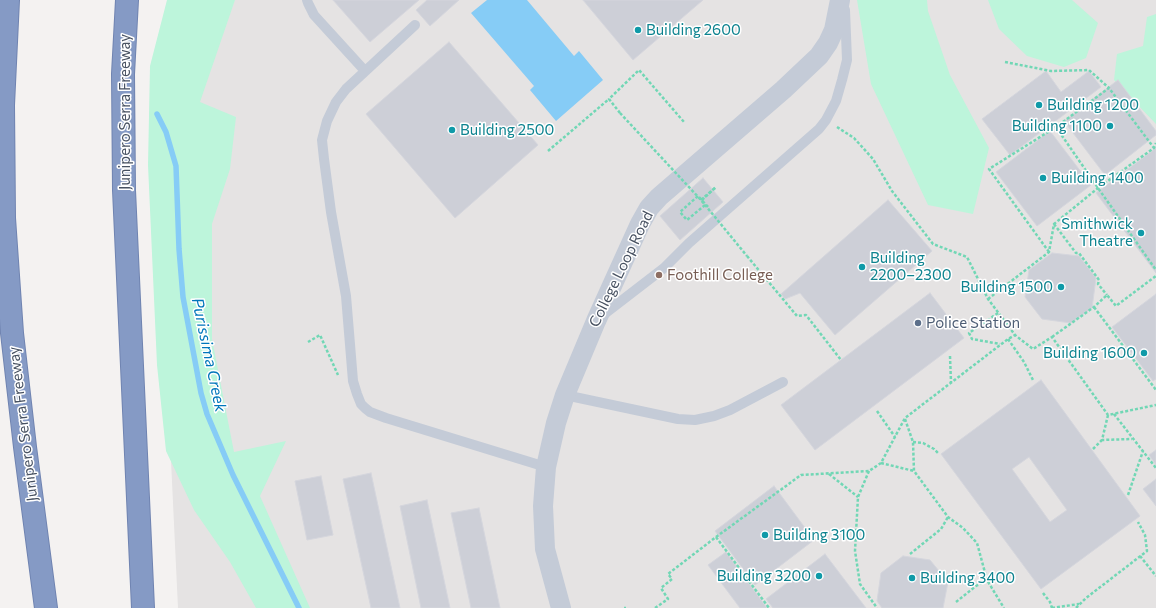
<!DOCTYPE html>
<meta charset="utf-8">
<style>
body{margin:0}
canvas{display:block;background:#f4f2f1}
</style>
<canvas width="1156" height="608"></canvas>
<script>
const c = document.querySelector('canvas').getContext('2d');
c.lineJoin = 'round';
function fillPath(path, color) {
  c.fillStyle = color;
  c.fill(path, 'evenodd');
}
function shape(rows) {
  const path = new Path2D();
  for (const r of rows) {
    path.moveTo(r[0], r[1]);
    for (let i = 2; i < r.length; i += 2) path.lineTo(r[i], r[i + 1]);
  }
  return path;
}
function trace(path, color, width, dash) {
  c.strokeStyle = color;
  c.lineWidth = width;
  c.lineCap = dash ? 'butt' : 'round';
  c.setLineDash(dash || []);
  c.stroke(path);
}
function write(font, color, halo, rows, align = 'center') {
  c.font = font + ' Commissioner,sans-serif';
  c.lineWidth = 3;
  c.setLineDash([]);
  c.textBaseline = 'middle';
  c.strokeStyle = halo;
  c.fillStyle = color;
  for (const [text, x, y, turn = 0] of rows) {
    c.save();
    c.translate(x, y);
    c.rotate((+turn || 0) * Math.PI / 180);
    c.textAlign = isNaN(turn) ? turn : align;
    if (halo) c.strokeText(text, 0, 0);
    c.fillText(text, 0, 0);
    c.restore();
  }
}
fillPath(shape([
 [168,0,1156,0,1156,608,178,608,153,82]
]), '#e5e3e3');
fillPath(shape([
 [167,0,235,0,200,102,236,117,230,169,212,224,212,339,234,452,286,441,260,496,310,608,256,608,230,562,194,510,166,451,157,365,148,165,150,66],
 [857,0,927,0,928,11,950,75,989,148,973,214,928,205,871,84],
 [988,0,1072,0,1098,23,1086,58,1064,67,1027,56,999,29],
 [1156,14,1156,124,1114,80,1117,54,1143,46,1147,17]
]), '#bdf5db');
fillPath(shape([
 [487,0,527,0,574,56,579,51,603,80,556,121,530,90,534,86,471,13]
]), '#86ccf6');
trace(shape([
 [157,114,166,132,176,166,179,249,183,297,201,393,207,414,233,475,299,608]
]), '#86ccf6', 5.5);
const building = shape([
 [333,0,419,0,370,42,333,0],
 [427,0,459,0,430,26,416,10,427,0],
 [583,0,703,0,633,60,583,0],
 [449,42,538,145,455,218,366,114,449,42],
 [1046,71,1061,92,1089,71,1101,87,1010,155,982,119,1046,71],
 [1118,80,1156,131,1156,135,1105,175,1064,121,1118,80],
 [1050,131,1091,185,1037,226,996,172,1050,131],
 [1156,148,1156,273,1096,193,1156,148],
 [703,178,723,202,680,240,660,216,703,178],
 [888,200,932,251,835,335,800,293,785,299,781,294,888,200],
 [1052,253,1079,256,1096,278,1092,308,1071,323,1042,319,1025,297,1029,270,1052,253],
 [930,293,964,338,815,450,781,405,930,293],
 [1156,294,1156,379,1153,381,1112,327,1156,294],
 [1041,380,1140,516,1041,589,941,454,1041,380],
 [1029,457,1067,510,1050,522,1012,469,1029,457],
 [1156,450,1156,465,1149,455,1156,450],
 [371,473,400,608,371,608,343,479,371,473],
 [321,476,333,535,307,540,295,481,321,476],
 [1156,479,1156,506,1143,489,1156,479],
 [774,486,814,540,755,585,715,531,774,486],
 [427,500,450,608,421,608,400,506,427,500],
 [479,508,500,608,471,608,451,513,479,508],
 [726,552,767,608,740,608,708,565,726,552],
 [825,554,866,608,773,608,766,599,825,554],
 [903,556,930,560,948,582,943,608,882,608,877,601,881,573,903,556]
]);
fillPath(building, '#cdcfd7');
trace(building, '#d5d6dd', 1);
const motorway = shape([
 [8,0,3,105,4,218,12,333,25,447,46,608],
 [127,0,123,74,124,190,143,608]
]);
trace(motorway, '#7084b1', 24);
trace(shape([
 [1005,62,1051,71,1089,70,1109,88],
 [620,113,609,99,639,70,684,122],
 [837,127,854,138,873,159,892,191,933,244,967,257,988,299,1015,335,1033,349,1052,337,1108,415,1156,405],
 [1056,127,1098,188,1156,270],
 [548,151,609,99],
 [702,200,716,187],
 [705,205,687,220,680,212,698,196,709,208],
 [1054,224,1076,253,1079,253,1099,280,1098,284,1107,295],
 [1049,252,989,169,1056,127,1109,88,1154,148],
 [747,256,797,316,806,315,841,360],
 [988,299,1049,252,1054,224,1098,188,1154,148,1156,143],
 [1094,307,1156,390],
 [998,313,969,333,972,339,1000,344],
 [1052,337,1094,307,1107,295,1116,306,1156,276],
 [1008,339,1024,362,1033,380],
 [308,342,320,335,338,375],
 [950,356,951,382],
 [877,411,895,437],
 [1114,414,1156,468],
 [1108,415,1102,440,1132,439],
 [905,419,913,442,914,471,948,517,963,528,977,543,987,580,1004,608],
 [913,442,923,443,934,449,938,453],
 [1093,449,1102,440],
 [881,463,914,471],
 [869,471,858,497,855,551,860,584,877,608],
 [829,474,858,497],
 [1128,495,1143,451],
 [716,537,769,608],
 [910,554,941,529,948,517],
 [1140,556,1156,576],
 [1043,593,1050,602,1052,608],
 [956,602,976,586,987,580],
 [624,608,626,608],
 [655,608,668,599,661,588,672,579,668,574,716,537,801,475,869,471,881,463,905,418,1008,339,1015,335],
 [1052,608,1079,604],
 [1076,608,1086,598,1147,551,1145,535,1138,522]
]), '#71d7b5', 2.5, [3, 2]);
trace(shape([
 [307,0,308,3,314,15,365,71],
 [415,25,346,89,336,102,327,121,322,140,324,159,331,212,346,296,353,381,357,394,361,404,365,408,370,412,386,418,546,467],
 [603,315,664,268,689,243,819,129,826,120,836,101,842,80,847,60,845,10],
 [565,395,678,419,695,420,714,416,730,410,783,382]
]), '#c4cbd7', 10);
trace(shape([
 [561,608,545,549,543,506,546,467,556,423,565,395,596,321,640,224,649,208,659,197,783,90,819,56,828,43,834,30,840,0]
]), '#c4cbd7', 20);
trace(motorway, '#859ac5', 22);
trace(shape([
 [620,113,701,200,747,256],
 [701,200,716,187]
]), '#71d7b5', 2.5, [3, 2]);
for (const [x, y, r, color] of [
 [638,30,4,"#0f9aa8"],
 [1039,105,4,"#0f9aa8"],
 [1110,126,4,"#0f9aa8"],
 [452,130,4,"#0f9aa8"],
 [1043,178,4,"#0f9aa8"],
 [1141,233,4,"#0f9aa8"],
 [862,267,4,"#0f9aa8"],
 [659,275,4,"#8d6e63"],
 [1061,287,4,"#0f9aa8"],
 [918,323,4,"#5c6f8a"],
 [1144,353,4,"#0f9aa8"],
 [765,535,4,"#0f9aa8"],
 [819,576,4,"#0f9aa8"],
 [912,578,4,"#0f9aa8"]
]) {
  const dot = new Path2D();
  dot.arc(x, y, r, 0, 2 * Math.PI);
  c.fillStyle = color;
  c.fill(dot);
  trace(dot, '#fff', 1.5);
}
write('15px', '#0d838f', '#fff', [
 ["Building 2600",646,30],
 ["Building 1200",1047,105],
 ["Building 1100",1102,126,"right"],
 ["Building 2500",460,130],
 ["Building 1400",1051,178],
 ["Smithwick",1133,224,"right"],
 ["Theatre",1133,241,"right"],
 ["Building",870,258],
 ["2200–2300",870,275],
 ["Building 1500",1053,287,"right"],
 ["Building 1600",1136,353,"right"],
 ["Building 3100",773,535],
 ["Building 3200",811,576,"right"],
 ["Building 3400",920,578]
], 'left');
write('15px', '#475161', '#fff', [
 ["Junipero Serra Freeway",125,112,-90],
 ["College Loop Road",621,269,-64],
 ["Junipero Serra Freeway",23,424,-97]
]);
write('15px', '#785e54', '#fff', [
 ["Foothill College",667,275]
], 'left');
write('15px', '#4e5e75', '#fff', [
 ["Police Station",926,323]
], 'left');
write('italic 16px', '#0076bb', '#fff', [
 ["Purissima Creek",209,355,78]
]);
</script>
